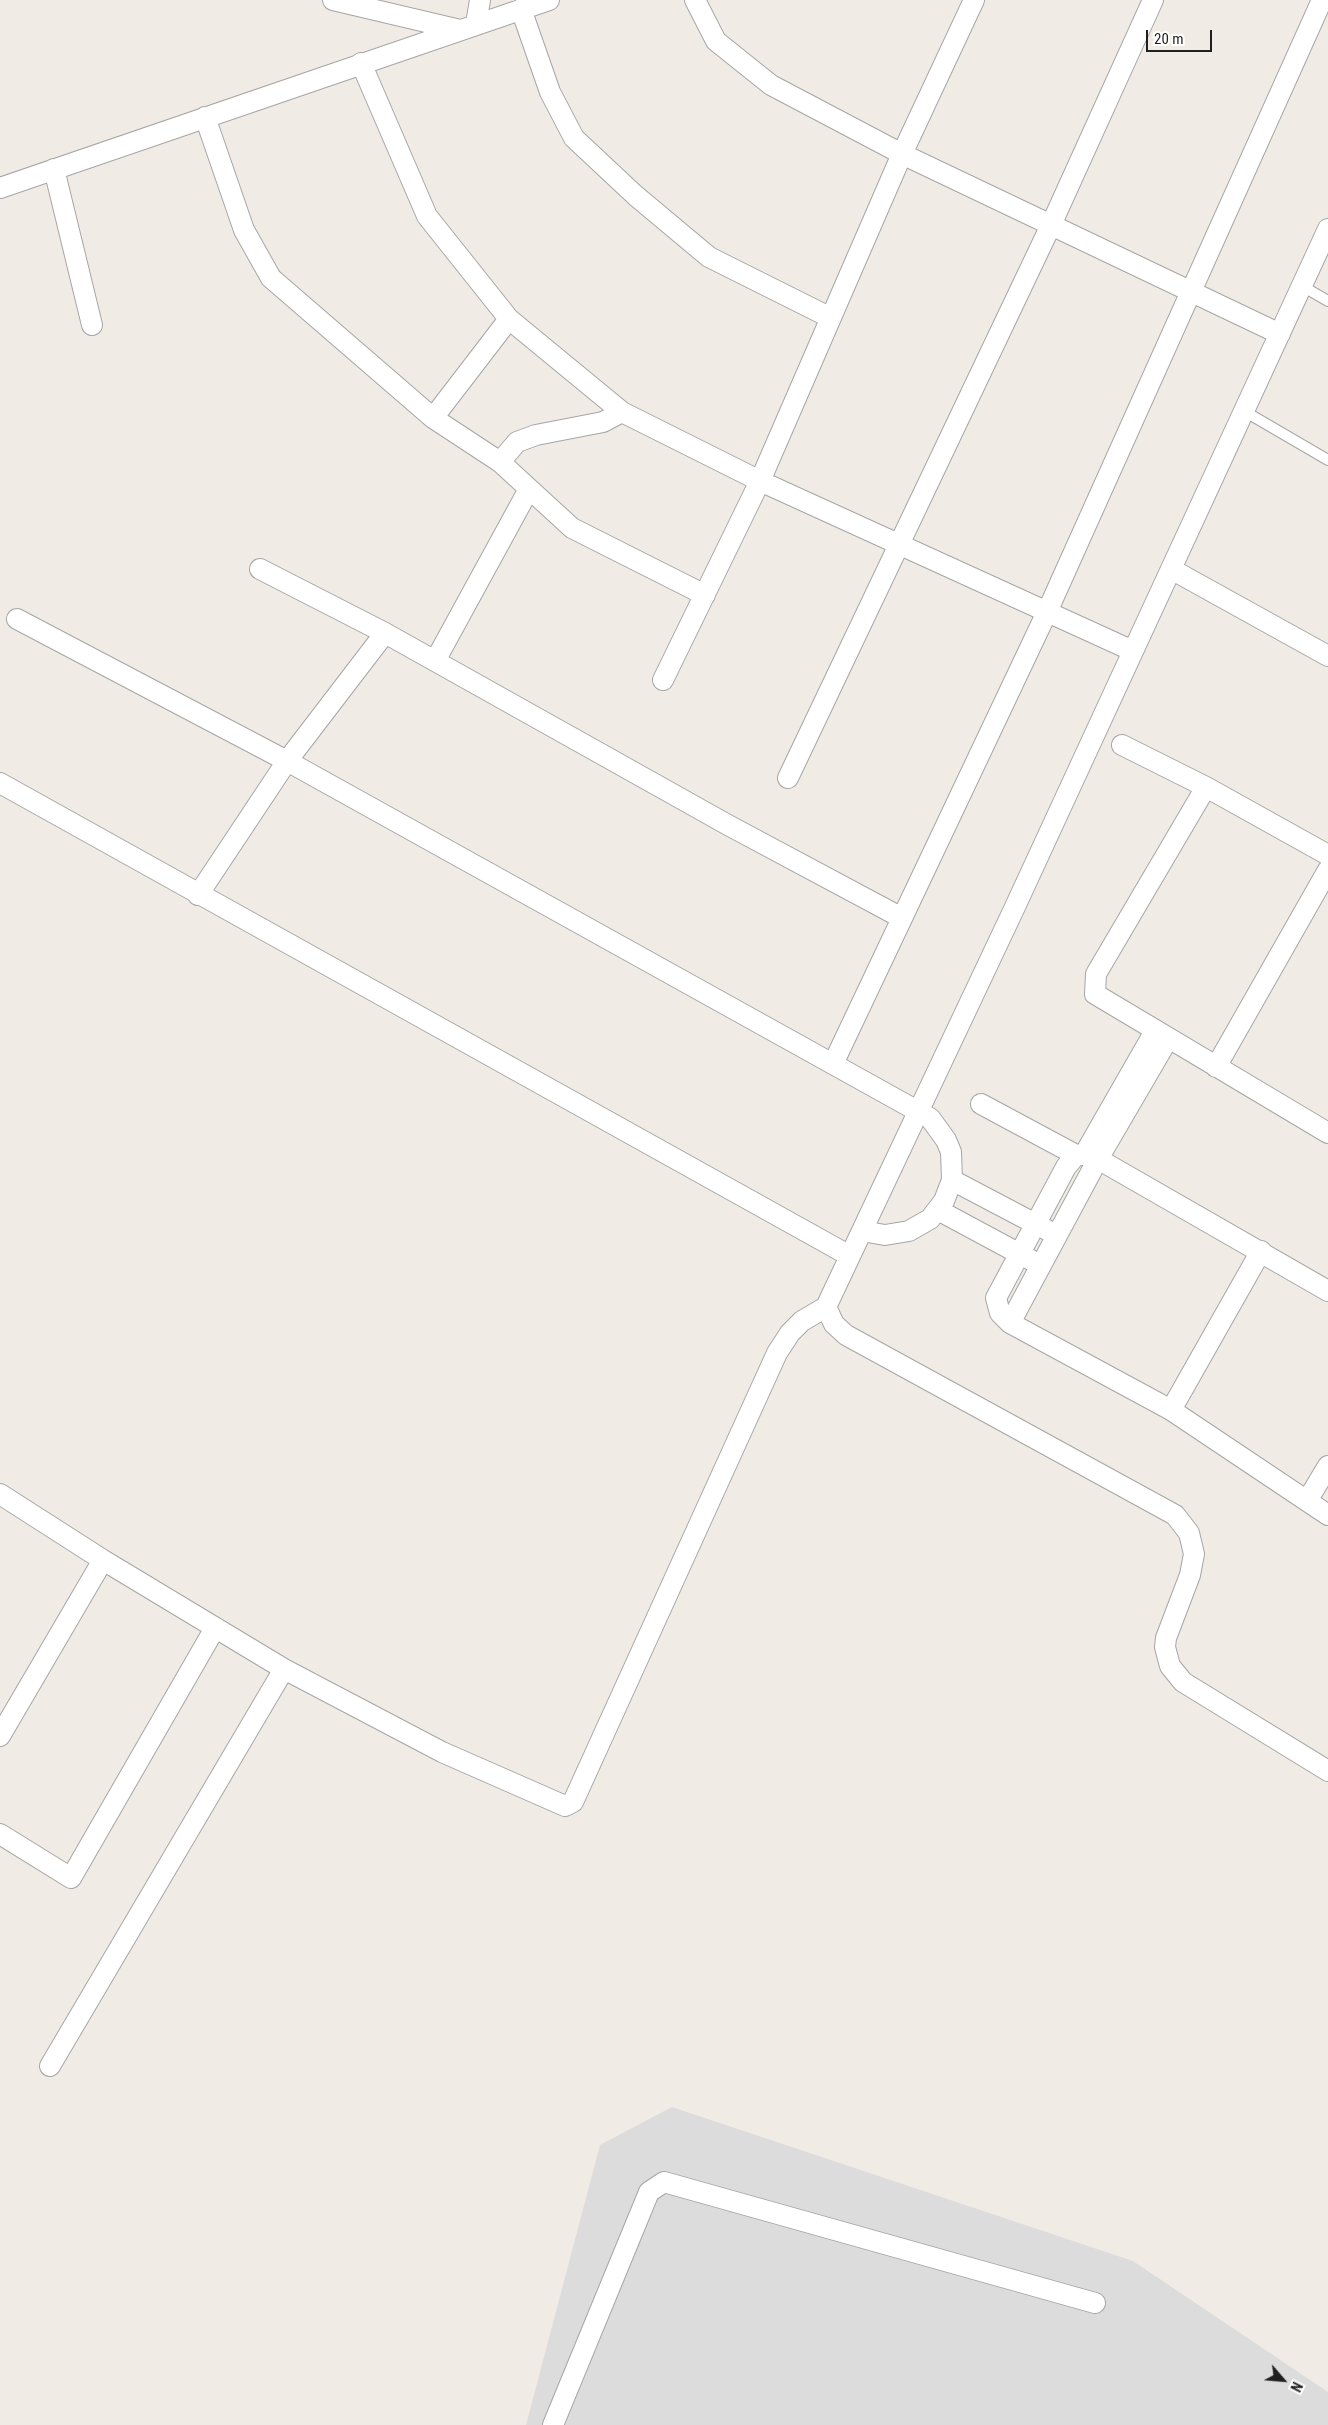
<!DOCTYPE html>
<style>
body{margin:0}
#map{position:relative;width:1328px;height:2425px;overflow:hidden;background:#f1ebe5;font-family:"Roboto Condensed",sans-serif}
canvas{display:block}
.north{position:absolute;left:1258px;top:2355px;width:50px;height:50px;-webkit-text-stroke:4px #fff;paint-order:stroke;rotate:117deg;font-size:14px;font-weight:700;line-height:20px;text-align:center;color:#1f1f1f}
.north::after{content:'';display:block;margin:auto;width:18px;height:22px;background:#1f1f1f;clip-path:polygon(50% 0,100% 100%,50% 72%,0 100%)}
.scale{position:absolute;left:1146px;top:30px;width:66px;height:22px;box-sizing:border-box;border:2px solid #1f1f1f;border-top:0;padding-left:6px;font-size:15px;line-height:18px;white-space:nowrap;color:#1f1f1f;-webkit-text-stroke:4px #fff;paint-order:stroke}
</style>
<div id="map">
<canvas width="1328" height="2425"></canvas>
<div class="north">N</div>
<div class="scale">20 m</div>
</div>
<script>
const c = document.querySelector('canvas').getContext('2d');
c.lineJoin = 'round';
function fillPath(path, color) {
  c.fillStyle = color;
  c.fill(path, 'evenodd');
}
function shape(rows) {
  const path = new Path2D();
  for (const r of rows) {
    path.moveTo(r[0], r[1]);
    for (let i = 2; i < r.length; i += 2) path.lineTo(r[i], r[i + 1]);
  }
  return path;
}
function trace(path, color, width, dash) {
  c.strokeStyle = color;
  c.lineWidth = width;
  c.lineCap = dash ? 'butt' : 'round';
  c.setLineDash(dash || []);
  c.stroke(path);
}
fillPath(shape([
 [672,2107,1133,2261,1328,2392,1328,2425,526,2425,600,2145]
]), '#dddcdc');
const lane = shape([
 [1302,286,1328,301],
 [1244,411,1328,460]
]);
const street = shape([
 [333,0,460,30],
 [695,0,716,41,771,85,902,154,1280,334],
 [521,9,550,92,574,138,636,196,709,257,831,318],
 [476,24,480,0],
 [361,63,427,216,509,319,622,412,760,481,1133,651],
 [205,117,244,230,271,278,433,418,500,462,572,528,705,595],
 [54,169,92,325],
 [0,188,549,0],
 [1328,229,1014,909,826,1307,834,1324,846,1335,1175,1515,1189,1533,1194,1554,1190,1575,1166,1638,1165,1647,1170,1666,1183,1682,1328,1771],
 [433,418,509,319],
 [500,462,517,442,536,435,603,422,622,412],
 [260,569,385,633,728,825,902,918],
 [1171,569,1328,656],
 [17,619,287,761,930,1118,946,1140,951,1152,952,1180,944,1201,930,1219,909,1231,885,1235,862,1231],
 [435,661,529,489],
 [663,680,760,481,902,154,974,0],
 [1122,745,1206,787,1328,855],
 [788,778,1051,225,1153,0],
 [0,783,850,1256],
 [1206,787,1096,974,1095,994,1328,1133],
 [198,895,287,761,385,633],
 [833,1064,1047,612,1322,0],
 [1216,1067,1328,870],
 [981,1104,1076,1155],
 [1084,1155,1155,1031],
 [952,1180,1047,1230],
 [938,1210,1031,1260],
 [1328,1291,1098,1159,1084,1155,1076,1155,1066,1167,996,1298,1000,1313,1010,1323,1171,1410,1328,1515],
 [1010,1323,1098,1159,1168,1039],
 [1171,1410,1261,1251],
 [0,1494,103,1560,284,1669,442,1752,565,1806,573,1802,777,1353,790,1333,802,1321,826,1307],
 [1307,1501,1328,1466],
 [0,1736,103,1560],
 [0,1834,71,1878,215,1628],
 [50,2066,284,1669],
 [553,2425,649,2192,664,2182,1095,2303]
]);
trace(lane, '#a6a6a6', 12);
trace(street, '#a6a6a6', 22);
trace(lane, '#fff', 10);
trace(street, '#fff', 20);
</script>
